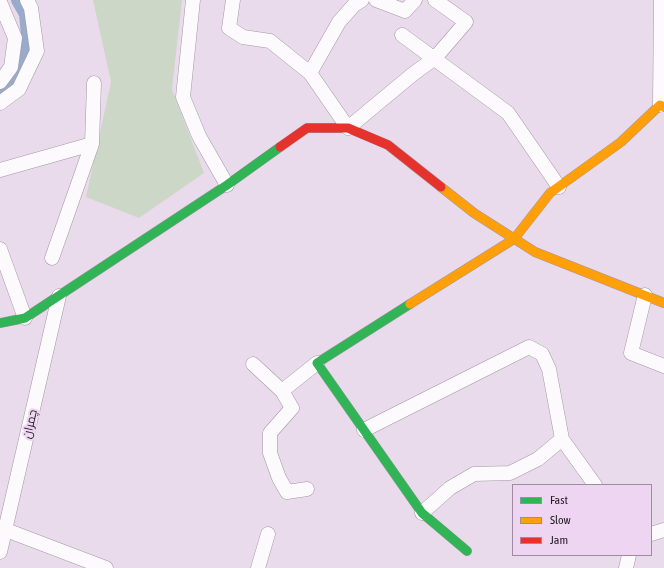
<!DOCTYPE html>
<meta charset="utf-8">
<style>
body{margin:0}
#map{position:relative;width:664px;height:568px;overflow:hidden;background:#e9dbeb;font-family:"Asap Condensed",sans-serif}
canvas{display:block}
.legend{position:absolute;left:512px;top:484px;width:140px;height:72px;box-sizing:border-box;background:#eed5f1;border:1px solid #9e8ba0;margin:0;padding:5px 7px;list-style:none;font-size:12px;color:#251c26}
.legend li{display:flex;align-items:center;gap:8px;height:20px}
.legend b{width:20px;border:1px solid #9e8ba0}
</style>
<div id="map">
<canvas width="664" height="568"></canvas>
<ul class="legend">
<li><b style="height:5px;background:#30b455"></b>Fast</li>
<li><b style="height:5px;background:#ff9f0a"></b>Slow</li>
<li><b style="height:5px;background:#e5322d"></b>Jam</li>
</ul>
</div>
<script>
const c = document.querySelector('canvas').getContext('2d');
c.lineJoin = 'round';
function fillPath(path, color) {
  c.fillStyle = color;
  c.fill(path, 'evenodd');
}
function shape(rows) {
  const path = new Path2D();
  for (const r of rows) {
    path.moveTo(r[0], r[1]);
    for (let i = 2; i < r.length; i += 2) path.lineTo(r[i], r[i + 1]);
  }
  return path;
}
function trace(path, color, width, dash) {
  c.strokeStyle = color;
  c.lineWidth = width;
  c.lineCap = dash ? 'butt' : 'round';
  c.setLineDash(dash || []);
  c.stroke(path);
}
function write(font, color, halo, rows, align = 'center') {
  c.font = font + ' "Asap Condensed",Cairo,sans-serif';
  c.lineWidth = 4;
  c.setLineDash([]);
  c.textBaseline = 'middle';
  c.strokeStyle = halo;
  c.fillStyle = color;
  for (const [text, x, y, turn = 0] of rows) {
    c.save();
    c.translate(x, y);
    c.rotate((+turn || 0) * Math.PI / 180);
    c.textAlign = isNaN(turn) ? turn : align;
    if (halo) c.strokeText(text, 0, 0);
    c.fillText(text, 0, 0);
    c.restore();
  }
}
fillPath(shape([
 [93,0,182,0,172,89,204,173,139,218,86,197,111,82]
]), '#cdd7c7');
trace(shape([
 [0,97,19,76,26,49,28,35,26,14,18,0]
]), '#98abcb', 14);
const street = shape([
 [193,0,183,97,199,136,227,185],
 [233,0,229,28,243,37,270,41,310,73,348,128,413,74,435,58,466,22,435,0],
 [376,0,405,11,415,0],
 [0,2,15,38,11,67,0,82],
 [402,35,508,113,559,187],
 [310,73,339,22,354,5,362,0],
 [0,103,19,89,37,51,31,8,27,0],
 [660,105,661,0],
 [0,170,92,144],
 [0,249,25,318],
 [52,258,92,144,94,83],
 [645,295,631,353,664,366],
 [253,364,282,391,292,408,270,433,270,453,279,478,287,492,307,489],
 [282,391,317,363],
 [364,430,529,347,542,354,549,369,562,439,595,485],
 [422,513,450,488,474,474,510,473,538,459,562,439],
 [6,530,106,568],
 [651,534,664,530],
 [0,552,59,296],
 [258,568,268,534],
 [626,568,629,555]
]);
const fast = shape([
 [410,304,317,363,422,513,467,551],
 [0,323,25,318,227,185,280,147]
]);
const slow = shape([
 [441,187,474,213,535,252,664,303],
 [410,304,514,239,550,193,621,142,660,105,664,107]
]);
const jam = shape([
 [280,147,307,128,348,128,388,145,441,187]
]);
trace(street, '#a297a3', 15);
trace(fast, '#a297a3', 10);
trace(slow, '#a297a3', 10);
trace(jam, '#a297a3', 10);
trace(street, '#fcfafc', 14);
trace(fast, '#30b455', 9);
trace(slow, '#ff9f0a', 9);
trace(jam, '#e5322d', 9);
write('12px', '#251c26', '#eed5f1', [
 ["چمران",30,424,-77]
]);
</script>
